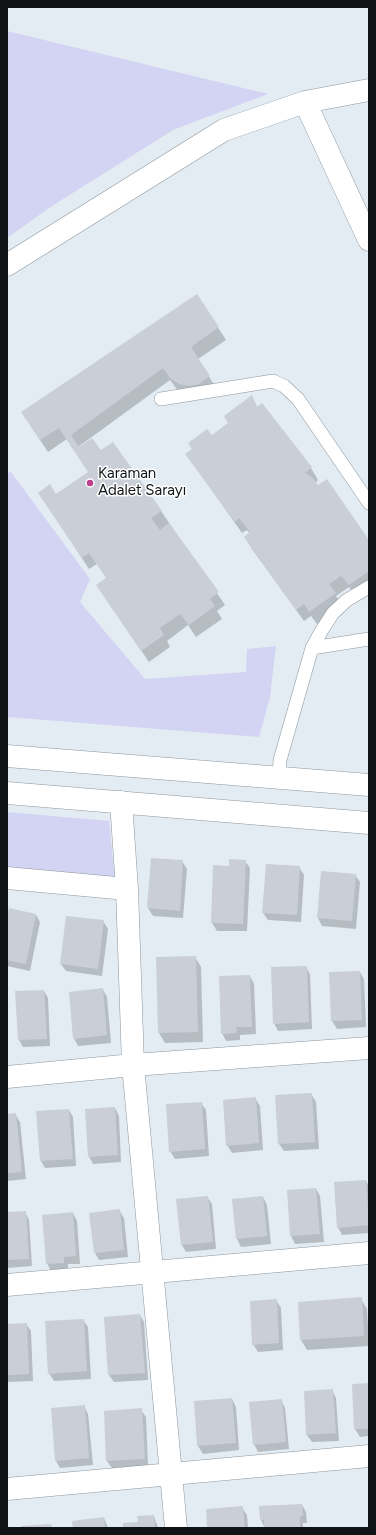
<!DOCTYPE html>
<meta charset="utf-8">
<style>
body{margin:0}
#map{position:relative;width:376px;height:1535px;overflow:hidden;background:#e3ecf3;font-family:Figtree,sans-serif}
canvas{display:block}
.frame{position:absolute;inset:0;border:8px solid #101315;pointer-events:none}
</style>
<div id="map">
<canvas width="376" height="1535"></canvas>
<div class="frame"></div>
</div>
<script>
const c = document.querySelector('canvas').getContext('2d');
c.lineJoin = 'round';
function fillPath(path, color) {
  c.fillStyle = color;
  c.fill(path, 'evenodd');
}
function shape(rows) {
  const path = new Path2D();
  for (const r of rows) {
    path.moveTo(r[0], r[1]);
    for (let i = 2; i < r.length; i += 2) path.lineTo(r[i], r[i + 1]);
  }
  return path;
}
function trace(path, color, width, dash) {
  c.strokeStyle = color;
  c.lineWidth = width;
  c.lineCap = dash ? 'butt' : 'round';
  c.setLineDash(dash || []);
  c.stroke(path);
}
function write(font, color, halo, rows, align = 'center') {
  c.font = font + ' Figtree,sans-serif';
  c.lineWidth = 3;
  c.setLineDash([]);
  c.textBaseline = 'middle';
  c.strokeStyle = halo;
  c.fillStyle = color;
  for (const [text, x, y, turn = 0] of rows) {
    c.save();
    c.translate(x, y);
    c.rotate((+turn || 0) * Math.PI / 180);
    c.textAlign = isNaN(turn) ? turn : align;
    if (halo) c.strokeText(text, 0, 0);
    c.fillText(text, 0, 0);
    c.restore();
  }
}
fillPath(shape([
 [7,31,268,94,173,130,52,206,7,238],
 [11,472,90,579,80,602,145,679,246,672,247,649,276,646,270,697,259,737,7,717,7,473],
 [7,812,109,821,115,881,7,869]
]), '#d3d4f3');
fillPath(shape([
 [197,295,226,340,198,359,216,388,179,392,170,380,78,447,79,448,101,452,161,511,225,605,217,611,222,619,196,637,188,625,167,641,170,647,149,662,97,585,107,578,97,564,89,569,39,493,55,495,89,472,67,439,48,452,30,425],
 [251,397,258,408,261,405,311,468,318,480,315,483,369,541,369,588,356,597,349,587,336,596,342,606,317,624,311,616,304,621,252,549,245,537,250,534,247,530,242,533,187,455,229,423],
 [152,859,182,861,187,869,183,918,153,916,148,908],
 [245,861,250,868,247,931,217,931,212,923,214,866,230,867],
 [299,867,304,875,301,922,268,920,263,913],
 [355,875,360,882,356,929,322,926,318,918],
 [36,915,40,922,30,971,7,966,7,921],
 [103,921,108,929,102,976,66,971,61,964],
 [195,957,201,967,203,1042,165,1043,159,1033],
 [306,967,310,974,312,1029,278,1031,274,1023],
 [360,972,364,979,366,1027,337,1029,332,1021,330,973],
 [250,976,254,984,256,1034,240,1035,240,1040,226,1041,222,1033],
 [103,990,107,997,111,1043,78,1046,74,1038],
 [44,991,48,998,50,1046,23,1047,19,1040],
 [311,1094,316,1102,319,1149,284,1151,279,1144,276,1096],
 [255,1098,260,1106,263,1150,232,1153,227,1145],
 [201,1103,206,1110,209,1156,175,1159,170,1151],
 [115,1108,119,1116,121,1162,93,1164,89,1156],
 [69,1110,73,1117,76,1166,45,1168,41,1161],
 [15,1114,20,1122,26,1179,7,1181,7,1115],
 [366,1181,369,1186,369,1233,342,1235,338,1227],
 [316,1189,320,1196,324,1242,295,1244,291,1236,288,1191],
 [207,1197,212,1204,216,1249,186,1252,182,1245],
 [263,1197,267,1205,271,1244,241,1247,237,1239,233,1200],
 [119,1210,124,1218,128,1257,99,1260,95,1253],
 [25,1212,29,1220,32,1266,7,1268,7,1213],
 [73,1213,77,1221,80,1264,68,1264,68,1270,51,1271,47,1263],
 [361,1299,367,1309,369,1346,307,1350,301,1340],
 [276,1300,281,1308,283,1350,258,1352,253,1344],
 [140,1315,144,1322,148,1380,114,1382,109,1375],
 [83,1320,88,1327,91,1379,54,1381,49,1373],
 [26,1324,31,1331,33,1381,7,1382,7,1325],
 [369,1384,369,1436,360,1437,355,1429,353,1385],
 [332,1390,336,1398,339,1441,312,1442,307,1435],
 [232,1399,236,1407,239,1450,203,1454,198,1446,195,1402],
 [281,1400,285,1408,289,1449,258,1452,254,1444],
 [84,1406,88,1414,93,1465,60,1468,56,1461],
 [141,1410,146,1417,148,1466,112,1468,107,1461],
 [302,1505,306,1512,307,1523,303,1523,303,1528,265,1528,261,1520],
 [242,1508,247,1515,248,1528,208,1528],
 [154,1516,158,1528,124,1528,139,1523],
 [104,1518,108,1528,74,1528]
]), '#0003');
fillPath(shape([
 [197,294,219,327,191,347,210,376,199,384,189,386,179,384,171,379,163,368,71,435,79,447,92,438,101,450,113,442,162,511,151,518,160,530,169,523,219,592,210,599,215,606,189,625,180,614,160,628,164,635,141,651,96,585,106,578,89,553,82,558,38,493,50,484,56,494,88,472,59,428,40,440,21,412],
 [252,395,257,407,262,403,312,467,305,473,312,477,318,485,327,479,369,540,369,571,349,585,341,576,329,584,336,593,309,612,304,604,296,610,244,537,250,532,239,518,235,522,185,454,192,449,188,443,207,429,212,435,228,423,224,416],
 [151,858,183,860,180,911,147,908],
 [229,859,246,860,243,924,211,923,213,865,229,866],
 [266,864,300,866,297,915,262,913],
 [321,871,356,874,352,921,317,918],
 [9,908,36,914,26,964,7,960,7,916],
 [66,916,104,920,98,969,60,964],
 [196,956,198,1032,158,1033,156,957],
 [307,966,309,1022,273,1024,271,967],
 [360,971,362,1020,331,1021,329,972],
 [250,975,252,1027,236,1027,237,1033,221,1034,219,976],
 [103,988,107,1035,73,1039,69,992],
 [44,990,47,1039,18,1040,15,991],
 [312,1093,315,1142,278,1144,275,1095],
 [256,1097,259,1143,226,1146,223,1100],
 [202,1102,205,1149,169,1152,166,1104],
 [115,1107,118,1155,88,1157,85,1109],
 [69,1109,73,1159,40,1161,36,1111],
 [16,1113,22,1172,7,1173,7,1114],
 [366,1180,369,1225,337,1228,334,1182],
 [316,1188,320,1234,290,1236,287,1190],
 [208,1196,213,1242,181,1245,176,1199],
 [263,1196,267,1236,236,1239,232,1199],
 [120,1209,124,1250,94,1253,89,1213],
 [26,1211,29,1259,7,1260,7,1212],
 [73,1212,76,1256,64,1257,64,1263,46,1264,42,1215],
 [362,1297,364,1336,300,1340,298,1302],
 [277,1299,279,1343,252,1345,250,1301],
 [140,1314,145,1373,108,1375,104,1317],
 [84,1319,87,1371,48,1374,45,1321],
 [27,1323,29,1374,7,1375,7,1324],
 [369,1383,369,1429,354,1429,352,1384],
 [333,1389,336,1433,306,1435,304,1391],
 [232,1398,236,1443,197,1446,194,1401],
 [282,1399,286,1442,253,1445,249,1402],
 [85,1405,89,1458,55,1461,51,1408],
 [142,1408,145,1459,106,1461,104,1411],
 [302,1504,303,1516,300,1516,300,1528,264,1528,264,1519,260,1520,259,1506],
 [243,1506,245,1528,207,1528,206,1509],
 [154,1515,155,1528,123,1528,123,1523,138,1522,137,1516],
 [104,1517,105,1528,73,1528,72,1521],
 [51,1524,52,1528,21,1528,21,1526]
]), '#c9ced7');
const lane = shape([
 [161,399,273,381,284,386,298,399,369,503],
 [312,648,369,639],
 [279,778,280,760,312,648,322,630,333,613,347,600,369,587]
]);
const street = shape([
 [305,102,369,240],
 [7,265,224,130,305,102,369,90],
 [121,802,127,889,133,1065,176,1528],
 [7,878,127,889],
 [7,1077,133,1065,369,1048],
 [7,1285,369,1253],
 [7,1489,369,1456]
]);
const secondary = shape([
 [7,756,369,785],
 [7,793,369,823]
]);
trace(lane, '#8d969d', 14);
trace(street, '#8d969d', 23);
trace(secondary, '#8d969d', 23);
trace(lane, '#fff', 13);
trace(street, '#fff', 22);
trace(secondary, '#fff', 22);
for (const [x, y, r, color] of [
 [90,483,4,"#bd3f8d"]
]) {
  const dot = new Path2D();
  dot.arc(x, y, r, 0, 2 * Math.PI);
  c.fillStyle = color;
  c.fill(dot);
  trace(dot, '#fff', 1.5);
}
write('15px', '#101315', '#fff', [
 ["Karaman",98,474],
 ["Adalet Sarayı",98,491]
], 'left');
</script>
